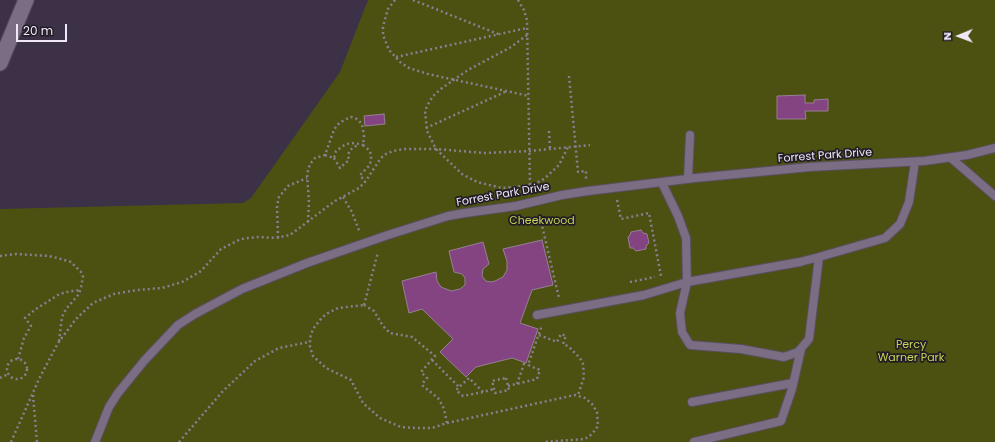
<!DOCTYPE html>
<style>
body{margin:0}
#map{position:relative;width:995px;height:442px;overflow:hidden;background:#3d3147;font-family:Poppins,sans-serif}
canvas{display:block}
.north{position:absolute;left:939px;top:16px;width:40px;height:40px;-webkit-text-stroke:3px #211c26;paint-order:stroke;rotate:269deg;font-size:11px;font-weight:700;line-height:16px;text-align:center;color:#efe7f5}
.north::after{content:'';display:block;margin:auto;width:14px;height:18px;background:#efe7f5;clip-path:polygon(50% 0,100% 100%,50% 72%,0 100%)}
.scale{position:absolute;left:16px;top:24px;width:51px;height:18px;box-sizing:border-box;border:2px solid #efe7f5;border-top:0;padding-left:5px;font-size:12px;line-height:14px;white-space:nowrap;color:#efe7f5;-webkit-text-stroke:3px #211c26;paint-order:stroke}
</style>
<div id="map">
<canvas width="995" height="442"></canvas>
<div class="north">N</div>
<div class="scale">20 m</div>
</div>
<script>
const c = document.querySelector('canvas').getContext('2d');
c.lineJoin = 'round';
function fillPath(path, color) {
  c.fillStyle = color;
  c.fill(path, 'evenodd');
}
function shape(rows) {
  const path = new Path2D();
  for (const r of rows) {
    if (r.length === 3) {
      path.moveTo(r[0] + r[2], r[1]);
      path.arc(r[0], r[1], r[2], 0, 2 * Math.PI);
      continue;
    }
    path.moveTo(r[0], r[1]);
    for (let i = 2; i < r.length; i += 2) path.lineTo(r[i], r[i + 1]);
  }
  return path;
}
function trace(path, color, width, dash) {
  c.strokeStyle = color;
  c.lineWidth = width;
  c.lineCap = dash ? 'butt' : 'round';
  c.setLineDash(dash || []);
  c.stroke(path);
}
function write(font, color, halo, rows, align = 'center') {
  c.font = font + ' Poppins,sans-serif';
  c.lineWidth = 3.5;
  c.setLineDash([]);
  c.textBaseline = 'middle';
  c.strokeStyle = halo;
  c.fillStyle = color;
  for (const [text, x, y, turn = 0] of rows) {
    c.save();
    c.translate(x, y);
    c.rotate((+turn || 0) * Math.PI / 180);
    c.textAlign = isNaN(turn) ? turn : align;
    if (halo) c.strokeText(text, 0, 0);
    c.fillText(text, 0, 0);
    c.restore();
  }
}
fillPath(shape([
 [368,0,995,0,995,442,0,442,0,209,243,203,251,198,340,72]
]), '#4c5111');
const building = shape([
 [805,95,805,103,814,103,814,100,828,99,828,111,805,111,806,119,777,119,777,96,805,95],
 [384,114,385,124,365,126,364,116,384,114],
 [641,230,643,233,647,234,649,243,646,246,646,249,636,251,633,248,630,248,628,237,630,235,631,232,641,230],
 [542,240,553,285,532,290,520,323,538,329,526,363,512,358,476,367,466,377,440,352,453,339,422,309,409,313,402,281,436,272,437,281,441,287,451,291,460,289,465,285,465,278,462,274,454,272,449,251,483,242,489,264,483,269,482,276,486,281,491,282,495,281,503,277,507,270,507,261,503,249,542,240]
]);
fillPath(building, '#844381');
trace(building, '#968095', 1);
const service = shape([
 [951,158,995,196],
 [688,179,690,135],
 [819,257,809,339,798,352,784,357,741,349,690,345,682,332,680,313,687,282,800,262,819,257,885,238,900,224,909,202,915,162],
 [537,315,644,295,687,282,686,238,678,216,662,183],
 [692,402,793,383],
 [95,442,109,407,118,393,144,361,178,325,195,314,242,289,307,263,388,235,448,216,465,213,516,206,562,195,588,191,695,178,810,167,924,161,967,155,995,148],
 [694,442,781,421,792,389,801,349]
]);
const minor = shape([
 [0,63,26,0]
]);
trace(service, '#594f60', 10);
trace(minor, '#594f60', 17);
trace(shape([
 [395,0,388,9,385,19,383,27,383,35,389,50,400,62,409,68,428,74,529,96],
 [413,0,498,34],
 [518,0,524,10,527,20,530,185],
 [527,35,511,47,468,70,442,88,433,96,427,106,425,111,427,131,436,149,462,174,477,182,502,188,532,185,544,179,559,165,568,147],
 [396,57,527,28],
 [569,76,578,172,586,171,586,179],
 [426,128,507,91],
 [549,131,550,149],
 [325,155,334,158,336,151,346,144,354,143,363,145],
 [334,158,340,168,349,160,348,155,350,150,359,144],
 [343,197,352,212,360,233],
 [617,200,621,219,649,213,661,276,660,276],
 [540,217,559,298],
 [308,222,309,202,307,174,310,164,315,158,325,155,334,130,337,125,344,120,351,117,357,119,362,124,364,136,363,145,369,150,371,154,371,161,369,166,360,175,365,182],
 [278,238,277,206,279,197,288,186,307,178],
 [0,256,16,254,49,256,61,259,71,262,81,272,83,277,81,287,79,294,66,309,62,317,59,341],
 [630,282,655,277],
 [364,305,374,311,383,326,390,333,412,337,435,356,421,372,427,378,422,384,423,386,438,398,441,403,444,409,447,423,432,428,415,428,401,427,380,418,363,403,351,380,326,368,313,356,310,347,310,338,313,329,320,320,326,314,338,308,364,305],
 [364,305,378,252],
 [539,335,557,342,561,334,566,336,563,344,568,346,580,358,583,364,584,377,578,395],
 [18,359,24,338,31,326,25,318,36,309,58,295,66,292,80,290],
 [17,369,10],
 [432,360,459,387],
 [0,378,8,374],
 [506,378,509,390,495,393,492,381,506,378],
 [517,384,524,364,528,365],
 [508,386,537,379,540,370,528,365,542,325],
 [483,392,469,378,456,390,463,396,483,392,494,389],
 [33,395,37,442],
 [447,423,575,395,585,398,592,404,597,412,598,426,592,434,585,439,543,442],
 [11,442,39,379,58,343,76,319,93,303,114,294,137,290,162,288,182,282,201,271,221,249,241,239,258,237,276,238,290,235,335,201,359,188,365,182,381,158,386,154,393,151,404,149,436,149,484,153,530,151,590,145],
 [179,442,223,391,255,361,279,348,309,342]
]), '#897f91', 2.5, [2, 3]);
trace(service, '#7a6d84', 8);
trace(minor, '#7a6d84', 15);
write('11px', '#efe7f5', '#211c26', [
 ["Forrest Park Drive",825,156,-4],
 ["Forrest Park Drive",503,195,-10]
]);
write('11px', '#c8d352', '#211c26', [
 ["Cheekwood",542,221],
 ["Percy",911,345],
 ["Warner Park",911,358]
]);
</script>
